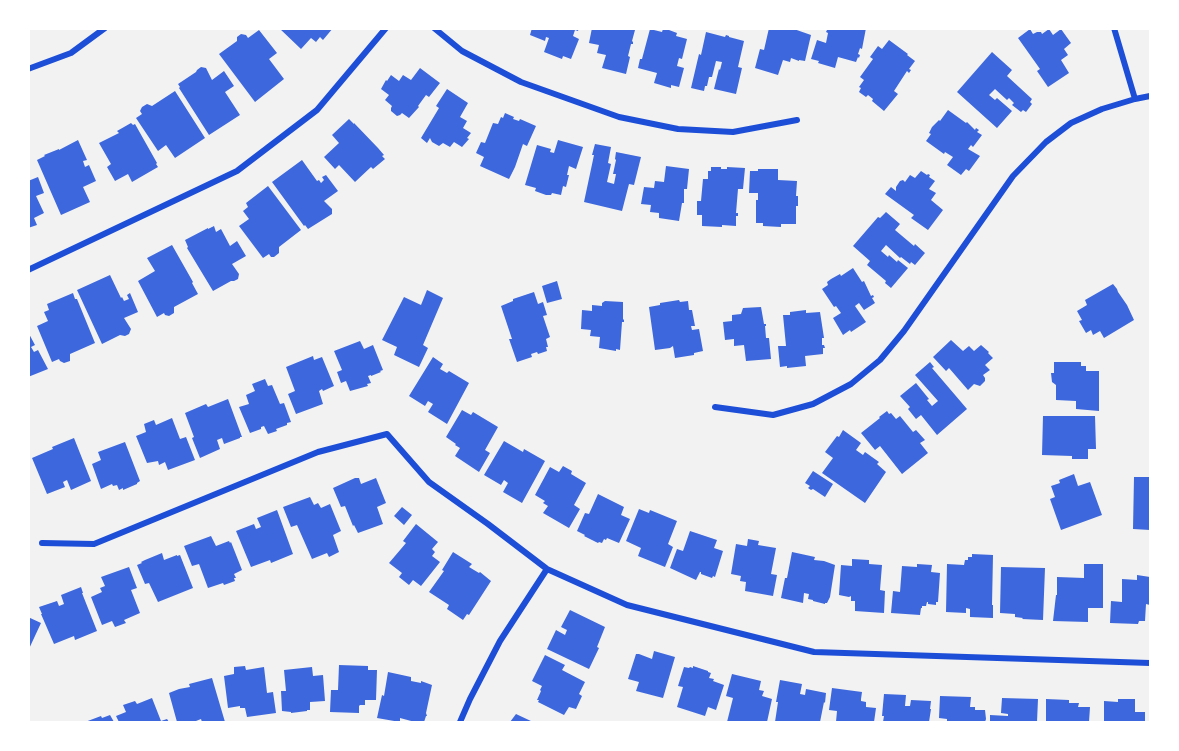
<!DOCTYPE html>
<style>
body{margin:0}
#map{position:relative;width:1179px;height:751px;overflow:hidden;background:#f2f2f2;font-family:"Noto Sans",sans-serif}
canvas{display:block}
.frame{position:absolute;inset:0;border:30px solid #fff;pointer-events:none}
</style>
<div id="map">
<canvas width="1179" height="751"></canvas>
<div class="frame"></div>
</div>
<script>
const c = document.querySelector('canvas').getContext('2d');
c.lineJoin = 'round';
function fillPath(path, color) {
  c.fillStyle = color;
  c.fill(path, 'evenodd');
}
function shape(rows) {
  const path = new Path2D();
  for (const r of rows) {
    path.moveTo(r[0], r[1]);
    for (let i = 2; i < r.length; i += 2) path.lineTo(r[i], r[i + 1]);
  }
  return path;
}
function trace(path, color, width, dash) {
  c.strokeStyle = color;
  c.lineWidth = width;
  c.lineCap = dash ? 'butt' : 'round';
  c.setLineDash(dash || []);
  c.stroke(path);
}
fillPath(shape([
 [279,28,333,28,323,40,320,37,316,42,311,38,301,49],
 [532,28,579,28,578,31,575,30,573,36,579,39,571,59,563,56,562,59,544,52,549,38,546,37,545,41,530,35],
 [592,28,630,28,635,30,632,41,633,42,633,44,631,44,628,56,630,57,626,74,602,68,606,55,597,53,599,45,589,43],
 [769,28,791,28,811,35,805,61,799,60,799,61,791,58,790,62,783,60,778,75,755,68,760,49,764,50],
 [828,28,866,28,862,49,860,48,858,54,860,55,859,58,858,57,856,62,838,57,835,68,818,63,819,61,811,59,817,40,826,43,828,33,826,32],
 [650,29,662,32,663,29,669,30,677,33,676,36,687,39,682,59,679,58,677,66,684,68,679,87,671,85,671,88,654,83,657,73,638,68,640,59,642,59],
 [1030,29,1033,34,1037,32,1041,32,1042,34,1049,29,1053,35,1061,29,1071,43,1064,49,1068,55,1061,60,1069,73,1048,87,1037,71,1040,69,1018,38],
 [259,30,277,53,269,59,284,79,255,102,219,54,237,41,237,37,241,34,246,35,248,38],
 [706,32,725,37,726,35,729,36,729,37,744,41,738,67,742,68,736,94,714,89,719,69,720,70,722,62,716,61,712,77,709,77,707,86,705,86,704,91,691,88,699,54,701,55],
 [889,40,908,54,907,55,915,61,909,69,911,70,909,73,907,71,894,91,898,94,884,111,872,101,873,99,868,95,866,97,859,92,861,88,859,87,864,80,860,77,873,59,870,57,878,46,882,49],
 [992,52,1012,70,1007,76,1032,99,1030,102,1032,104,1026,112,1023,110,1021,112,1012,105,1014,103,1009,98,1007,100,995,89,989,95,995,100,997,98,1012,111,997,128,957,92],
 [201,67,206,68,212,80,224,71,234,86,225,92,240,115,209,135,179,88,180,87,178,84,196,72,197,70],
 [420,68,440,83,429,97,426,95,418,106,419,107,409,118,402,113,400,115,397,116,391,111,391,108,392,106,385,100,389,95,381,89,386,80,387,81,391,75,399,81,403,75,411,80],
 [447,89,468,103,460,117,467,121,463,128,471,133,467,138,469,139,462,147,454,142,450,147,443,143,439,146,432,142,430,138,427,143,421,138,439,108,436,106],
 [175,91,205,138,175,158,166,145,158,151,136,118,142,114,140,111,142,107,147,104,152,106],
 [948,110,966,123,967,122,975,130,976,128,979,130,977,132,982,135,973,147,971,145,968,149,980,156,969,171,966,169,961,175,947,165,953,157,945,152,944,154,926,141,931,134,929,133,932,127,939,120,940,121],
 [505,113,514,117,513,119,519,121,520,119,536,126,527,146,523,144,515,167,509,179,480,166,484,157,476,153,481,142,485,143,493,123,498,124,501,117,503,118],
 [349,119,354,124,354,123,378,148,384,155,382,156,385,159,373,169,371,167,355,182,339,165,335,169,324,157,339,143,332,135],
 [131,123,133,125,135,124,157,163,156,164,158,167,132,182,128,174,115,181,107,167,111,164,99,143,119,133,117,131],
 [78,140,87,160,83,161,85,167,89,165,96,181,83,187,90,202,61,215,37,160,45,156,44,155,59,149,59,150],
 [558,140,583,147,576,169,569,166,567,175,569,175,566,187,563,186,561,195,552,193,551,195,546,195,535,191,536,188,525,185,537,145,551,149,550,152,554,153],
 [595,144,611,147,608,163,611,164,607,182,614,184,616,174,613,174,616,160,615,159,616,152,641,157,634,185,629,184,622,211,584,202,594,155,592,155],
 [302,160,317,181,319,180,321,183,324,180,322,177,326,175,338,191,324,201,332,209,332,214,308,229,305,225,304,226,272,182],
 [666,166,689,169,687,189,684,189,684,203,682,203,679,221,659,218,659,213,650,212,651,205,641,204,644,187,654,188,655,181,664,182],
 [711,167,721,167,721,169,727,169,727,167,745,168,743,189,738,189,736,213,738,213,738,216,736,216,736,226,722,225,722,227,702,226,702,215,697,215,697,201,701,201,703,179,708,179,708,171,711,171],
 [758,169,778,169,778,180,797,181,796,196,798,196,798,206,796,206,796,224,781,224,781,227,763,226,763,223,756,223,756,200,758,200,758,193,749,193,750,171,758,171],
 [921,171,927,175,928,174,930,175,929,177,935,181,929,189,936,193,931,200,943,210,928,230,911,218,914,215,885,194,891,187,896,191,896,187,900,181,903,180,905,182,910,175,915,178],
 [38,177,44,193,36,196,44,213,34,218,37,225,28,228,28,181],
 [268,186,301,230,279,247,279,253,274,257,271,257,269,254,263,258,239,226,249,219,243,211,248,207,246,203],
 [886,212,900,224,895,230,914,246,915,244,925,253,915,265,911,262,910,264,901,257,900,258,886,245,881,251,888,257,889,255,897,262,898,260,908,268,891,288,885,283,886,281,867,265,870,261,853,246,878,217,880,218],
 [214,226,216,232,221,229,230,246,237,241,246,256,232,264,239,274,238,279,234,281,231,281,213,291,187,248,188,247,185,240,208,228,208,229],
 [172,245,193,282,192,283,198,294,174,307,174,313,169,316,165,315,164,313,157,317,138,281,155,271,147,258],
 [853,268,862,282,864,281,871,296,873,295,874,297,872,298,875,303,864,310,859,303,855,306,866,322,851,332,850,330,843,335,833,318,841,313,836,306,834,307,822,289,828,285,827,282,831,279,840,274,841,276],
 [110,275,121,298,122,297,124,301,129,299,127,295,130,293,138,312,124,318,131,329,129,334,125,336,120,335,102,344,77,290],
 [557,281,562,299,547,303,542,286],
 [1113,284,1117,289,1118,292,1127,305,1134,320,1104,338,1100,331,1093,335,1091,330,1086,333,1079,321,1082,320,1077,311,1087,305,1085,300],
 [427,290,443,298,423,345,428,348,419,367,394,355,397,347,382,340,404,297,421,305],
 [534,292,538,304,543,302,547,315,543,316,550,337,546,339,548,347,546,347,547,351,538,354,537,352,531,354,532,357,517,362,509,339,512,339,501,306,513,301,513,299],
 [73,293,75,299,77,299,95,343,70,354,70,361,64,363,60,361,59,359,52,362,37,326,48,321,44,312,49,310,47,304],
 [679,300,680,302,688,301,689,310,692,310,695,326,691,326,692,330,699,329,703,351,694,353,694,355,675,358,673,346,670,348,655,350,649,307,660,305,660,303],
 [605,301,623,302,623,319,624,320,624,322,622,322,620,350,616,349,616,351,599,348,600,337,590,336,591,330,581,329,582,310,592,311,592,305,602,306,602,303],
 [761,307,764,324,766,324,766,326,765,326,766,338,769,338,771,359,746,361,744,345,734,346,734,339,725,340,723,322,732,321,732,315,741,314,743,308],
 [806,310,806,313,820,312,824,338,822,338,822,345,824,345,825,348,823,348,823,354,805,356,806,366,787,368,787,366,780,367,778,346,786,346,783,315,790,315,790,312],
 [28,332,35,345,31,347,34,352,38,350,48,369,28,377],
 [951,340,963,351,969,346,974,351,981,345,989,352,988,353,993,358,985,365,990,370,983,375,985,378,985,381,980,386,974,384,968,390,949,368,946,371,933,357],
 [360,341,364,349,373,345,383,370,380,371,381,372,371,376,371,375,368,376,371,383,367,384,368,386,350,391,346,381,341,383,337,372,342,370,334,351],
 [313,356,314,360,322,357,334,386,323,391,322,389,319,391,323,404,296,414,288,394,295,391,286,367],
 [433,357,443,364,440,369,447,373,449,371,469,383,447,424,428,412,433,404,428,401,425,406,409,396],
 [930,362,934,367,932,368,967,409,937,435,921,415,916,419,908,409,910,407,900,396,916,383,929,399,927,400,932,406,938,401,915,375],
 [1054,362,1081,362,1081,366,1086,366,1086,371,1099,371,1099,411,1076,409,1076,401,1056,400,1056,385,1052,382,1051,373,1054,373],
 [265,379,268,386,272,385,280,404,284,403,291,422,287,423,287,425,276,429,277,431,268,434,264,426,261,427,261,429,250,433,239,407,249,404,246,395,255,391,252,384],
 [228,399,242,437,240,437,240,438,224,444,222,438,217,440,220,449,200,458,192,438,194,437,185,413,206,404,208,407],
 [462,410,471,415,473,412,498,427,485,450,490,453,479,472,455,456,460,448,455,445,456,444,446,437],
 [887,411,889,414,891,413,896,419,900,416,913,432,916,430,925,440,920,443,928,453,902,474,880,446,875,450,861,433,880,418,879,417],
 [1043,416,1095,416,1096,449,1088,449,1088,459,1072,459,1072,456,1042,455],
 [172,418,180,439,186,437,195,460,168,470,165,462,159,465,158,461,147,463,136,436,146,432,144,424,154,420,156,425],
 [843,430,861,443,856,450,863,455,865,452,879,462,877,464,886,472,865,503,822,473,833,458,825,452,837,436,839,437],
 [74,438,91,481,71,490,67,480,63,482,65,487,47,494,32,458,53,449,52,447],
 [504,441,523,452,524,449,545,461,522,503,503,492,508,483,504,480,501,485,484,475],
 [125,442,140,481,137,483,137,484,123,490,123,488,119,490,117,485,113,486,112,484,101,489,92,464,101,460,98,452],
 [563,466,572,471,571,474,586,483,574,505,580,509,569,528,543,513,548,506,543,503,545,501,535,495,550,467,559,472],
 [813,471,833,484,825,497,813,489,811,490,808,488,810,486,805,483],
 [1074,474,1078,486,1090,482,1102,515,1061,530,1050,499,1055,497,1051,486,1060,483,1059,480],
 [1134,477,1150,477,1150,530,1133,529],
 [355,478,359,478,361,484,376,478,386,503,377,507,383,524,358,533,354,525,353,526,345,506,341,507,333,488],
 [598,494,624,507,621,515,630,519,619,543,607,538,606,540,604,539,602,543,599,542,598,543,584,536,585,535,577,531,585,513,589,514],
 [310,497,314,505,318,503,321,508,330,504,341,531,333,535,339,552,329,557,327,553,312,559,297,525,291,527,283,507],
 [402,507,412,515,404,525,394,516],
 [639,509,649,513,650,510,677,521,668,544,673,547,665,567,638,556,641,548,626,541],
 [277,510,293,554,271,563,270,560,251,567,236,531,254,524,256,529,261,527,257,518],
 [416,524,438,542,432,549,435,552,432,556,440,562,421,586,413,580,409,585,399,577,402,573,389,563,406,543,403,541],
 [690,531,717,540,714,548,723,551,715,577,713,576,712,578,701,574,701,572,700,572,696,580,670,568,677,549,683,551],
 [211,536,216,546,229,541,230,543,231,542,242,570,234,574,236,578,234,578,235,581,224,585,223,583,208,588,199,564,192,566,184,546],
 [748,539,759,541,758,545,776,548,771,574,777,575,773,596,745,591,746,582,740,581,741,576,731,574,736,544,747,546],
 [453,552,472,564,469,567,479,573,480,572,491,581,469,615,467,614,463,620,447,609,449,605,429,592,444,571,442,570],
 [792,552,815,557,814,560,824,561,835,565,830,597,827,603,825,603,825,604,813,601,813,600,808,599,809,594,804,593,803,603,781,598,785,578,787,578],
 [162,553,164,560,177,555,177,556,180,555,193,588,158,602,149,583,145,584,137,565,142,563,141,562,145,560],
 [972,554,993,555,992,605,993,605,993,618,970,617,970,609,966,608,966,613,946,612,947,564,964,565,965,560,968,560,968,557,972,557],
 [852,559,869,560,869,564,882,565,880,590,885,591,884,613,855,611,855,601,851,601,851,596,849,597,839,595,841,565,852,566],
 [917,564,932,565,931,572,940,573,938,602,936,602,936,605,928,604,928,602,927,602,926,606,922,606,922,608,921,608,920,615,891,613,893,591,900,592,902,566,917,567],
 [1084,564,1103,564,1103,608,1088,608,1088,622,1053,621,1056,595,1057,595,1057,577,1084,578],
 [129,567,137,588,131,590,140,613,124,620,126,623,115,627,112,621,102,625,91,597,102,592,100,588,105,586,101,577],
 [1001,567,1045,568,1043,620,1022,619,1023,618,1015,617,1015,614,1000,613],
 [1137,575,1150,577,1150,605,1146,604,1145,621,1139,621,1138,624,1110,623,1111,601,1122,602,1122,579,1137,580],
 [81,587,83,593,82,593,97,631,75,640,74,636,54,644,41,614,42,614,39,607,57,601,59,606,64,604,61,595],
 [570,610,605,627,597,647,599,648,589,669,547,649,556,630,565,635,567,630,561,627],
 [28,617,41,623,28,651],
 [654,651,675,657,663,698,636,691,639,682,628,679,636,654,639,654,652,659],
 [545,655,565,665,562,670,585,682,579,694,582,696,576,709,569,707,564,715,538,702,539,700,537,700,541,691,540,690,542,686,532,681],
 [339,665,368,666,368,670,377,670,376,700,365,700,365,705,360,705,359,706,359,713,330,712,331,690,338,690],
 [245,666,246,670,264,667,267,693,273,692,276,713,247,717,245,708,240,708,240,706,228,708,224,676,234,674,234,667],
 [693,666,708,671,708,672,711,673,709,678,714,679,713,681,724,685,716,710,708,707,705,716,677,707,683,687,678,686,684,667,689,668,690,667,693,668],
 [312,667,313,676,323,675,325,701,310,702,310,710,307,710,307,711,291,713,291,712,282,711,281,691,286,691,284,670],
 [388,672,411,677,411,681,421,683,421,681,432,685,426,713,427,716,426,716,424,722,415,722,400,718,400,722,377,718,382,695,384,696],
 [732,674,761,681,759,690,764,691,762,696,772,699,767,722,727,722,733,698,726,696],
 [212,678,225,722,202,722,201,719,196,721,197,722,177,722,169,693,179,689,190,687,189,684],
 [780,680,802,684,800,694,805,695,806,689,826,693,825,703,824,702,820,722,775,722,778,702,776,702],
 [832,688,862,692,861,699,861,701,866,702,866,707,876,708,874,722,836,722,837,711,829,710],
 [884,694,906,695,905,706,910,706,911,700,931,701,930,709,931,709,929,722,883,722,884,716,882,716],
 [940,696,971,697,970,707,975,707,975,710,985,710,986,719,985,722,947,722,947,719,939,718],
 [152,698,161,721,167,719,169,722,119,722,116,716,126,712,123,705,135,701,137,704],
 [1002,698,1038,699,1037,722,990,722,990,715,1008,716,1008,714,1001,713],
 [1046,699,1069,700,1069,703,1079,703,1078,707,1090,707,1089,722,1046,722],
 [1118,699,1135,699,1135,712,1145,712,1145,722,1104,722,1104,701,1118,702],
 [516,714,533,722,510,722],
 [110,715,114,722,85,722,101,716,102,718]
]), '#3d67dc');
trace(shape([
 [434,28,462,51,521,82,619,117,678,129,733,132,797,120],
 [1114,28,1135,99],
 [28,69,71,53,105,28],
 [28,270,237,171,317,110,386,28],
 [715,407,773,415,813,404,851,384,880,360,904,331,1013,176,1046,142,1071,123,1102,109,1135,99,1150,96],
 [42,543,94,544,318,452,387,434,429,482,488,524,547,569,627,605,814,652,1150,663],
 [460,722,470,699,500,641,547,569]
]), '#1d4ed8', 6);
</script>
